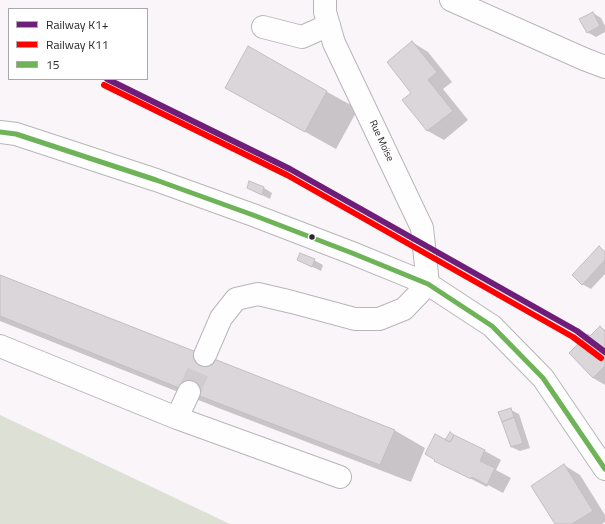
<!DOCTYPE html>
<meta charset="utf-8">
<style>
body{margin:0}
#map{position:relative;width:605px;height:524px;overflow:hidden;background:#faf5f9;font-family:"Titillium Web",sans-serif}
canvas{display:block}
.legend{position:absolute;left:8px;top:8px;width:140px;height:72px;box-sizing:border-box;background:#fff;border:1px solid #aaa8a9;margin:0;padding:5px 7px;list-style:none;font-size:12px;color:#2a2629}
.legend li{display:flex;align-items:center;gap:8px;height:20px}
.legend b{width:20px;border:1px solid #aaa8a9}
</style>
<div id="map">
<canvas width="605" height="524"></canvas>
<ul class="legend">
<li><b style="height:5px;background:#6e1e78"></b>Railway K1+</li>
<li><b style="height:5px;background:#f00"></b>Railway K11</li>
<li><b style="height:5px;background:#6fb359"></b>15</li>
</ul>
</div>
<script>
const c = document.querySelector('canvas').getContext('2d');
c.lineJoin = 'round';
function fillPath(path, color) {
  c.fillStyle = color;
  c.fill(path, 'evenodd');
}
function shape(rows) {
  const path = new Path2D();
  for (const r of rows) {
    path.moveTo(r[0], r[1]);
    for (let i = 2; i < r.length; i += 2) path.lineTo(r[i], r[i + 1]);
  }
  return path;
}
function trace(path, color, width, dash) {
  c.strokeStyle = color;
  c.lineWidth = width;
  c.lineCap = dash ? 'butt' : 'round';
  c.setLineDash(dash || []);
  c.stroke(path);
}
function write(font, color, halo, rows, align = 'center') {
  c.font = font + ' "Titillium Web",sans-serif';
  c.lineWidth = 3;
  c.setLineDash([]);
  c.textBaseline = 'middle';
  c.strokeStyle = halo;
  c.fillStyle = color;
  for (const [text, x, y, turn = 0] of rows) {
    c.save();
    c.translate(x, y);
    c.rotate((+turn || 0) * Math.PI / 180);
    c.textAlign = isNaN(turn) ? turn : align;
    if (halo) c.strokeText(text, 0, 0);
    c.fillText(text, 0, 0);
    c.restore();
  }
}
fillPath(shape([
 [0,415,230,524,0,524]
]), '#dde0d4');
fillPath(shape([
 [593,13,601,18,605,26,605,32,596,37,587,32],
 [412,42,428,52,452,82,443,89,468,120,444,140,428,131,413,93],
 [248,48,358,109,336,149,257,105],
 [250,182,264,188,272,193,270,199,248,188],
 [599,247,605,251,605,274,591,289,582,284],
 [298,260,314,260,323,265,321,271],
 [0,277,394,430,425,448,411,482,221,409,0,321],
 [600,327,605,330,605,385,593,378,570,353,588,335,591,336],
 [511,410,519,414,530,448,520,451,511,447],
 [451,444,485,451,501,460,496,470,511,478,503,493,488,485,487,487,452,469],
 [564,465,580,475,605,515,605,522,602,524,557,524]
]), '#0003');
const building = shape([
 [593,12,600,26,587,33,579,19,593,12],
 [412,41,437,72,428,80,453,111,427,131,402,100,411,93,387,62,412,41],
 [248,46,327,91,305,132,225,88,248,46],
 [249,181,264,187,262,195,247,188,249,181],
 [599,246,605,252,605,260,582,285,572,275,599,246],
 [300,253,315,259,312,267,297,260,300,253],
 [0,275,395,430,380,465,189,392,0,316,0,275],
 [600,326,605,331,605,349,604,350,605,351,605,366,593,378,569,353,588,334,590,336,600,326],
 [511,408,514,417,502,422,498,412,511,408],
 [514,417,523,443,511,447,502,422,514,417],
 [450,432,454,435,450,442,445,440,450,432],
 [435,434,450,442,454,435,485,450,480,461,495,468,487,485,472,477,471,479,434,461,435,460,425,454,435,434],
 [564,464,593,511,572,524,555,524,531,486,564,464]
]);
fillPath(building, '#dad6d9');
trace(building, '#c2bfc1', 1);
trace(shape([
 [189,392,205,355]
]), '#d0cccf', 22, [22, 11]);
const minor = shape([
 [451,0,584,59,605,67],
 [263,27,302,37,329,25],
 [0,132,16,134,156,180,253,215,352,253,428,284,492,326,543,378,605,469],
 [0,346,177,418,340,477],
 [205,355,221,318,236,299,258,294,292,302,355,319,379,319,404,309,428,284,422,228,334,43,325,12,325,0],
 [177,418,189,392]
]);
trace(minor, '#b8b5b8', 24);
trace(minor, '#fefefe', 22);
trace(shape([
 [0,132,16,134,156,180,253,215,352,253,428,284,492,326,543,378,605,469]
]), '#6fb359', 5);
trace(shape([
 [107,79,290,169,577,331,605,352]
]), '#6e1e78', 6);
trace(shape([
 [104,85,287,175,573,337,601,358]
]), '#f00', 6);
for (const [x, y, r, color] of [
 [312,237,3.5,"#2a2629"]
]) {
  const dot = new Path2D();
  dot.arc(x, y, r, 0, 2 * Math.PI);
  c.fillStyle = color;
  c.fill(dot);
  trace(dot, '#fff', 1.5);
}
write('10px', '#2a2629', '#fff', [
 ["Rue Moïse",381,141,65]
]);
</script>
